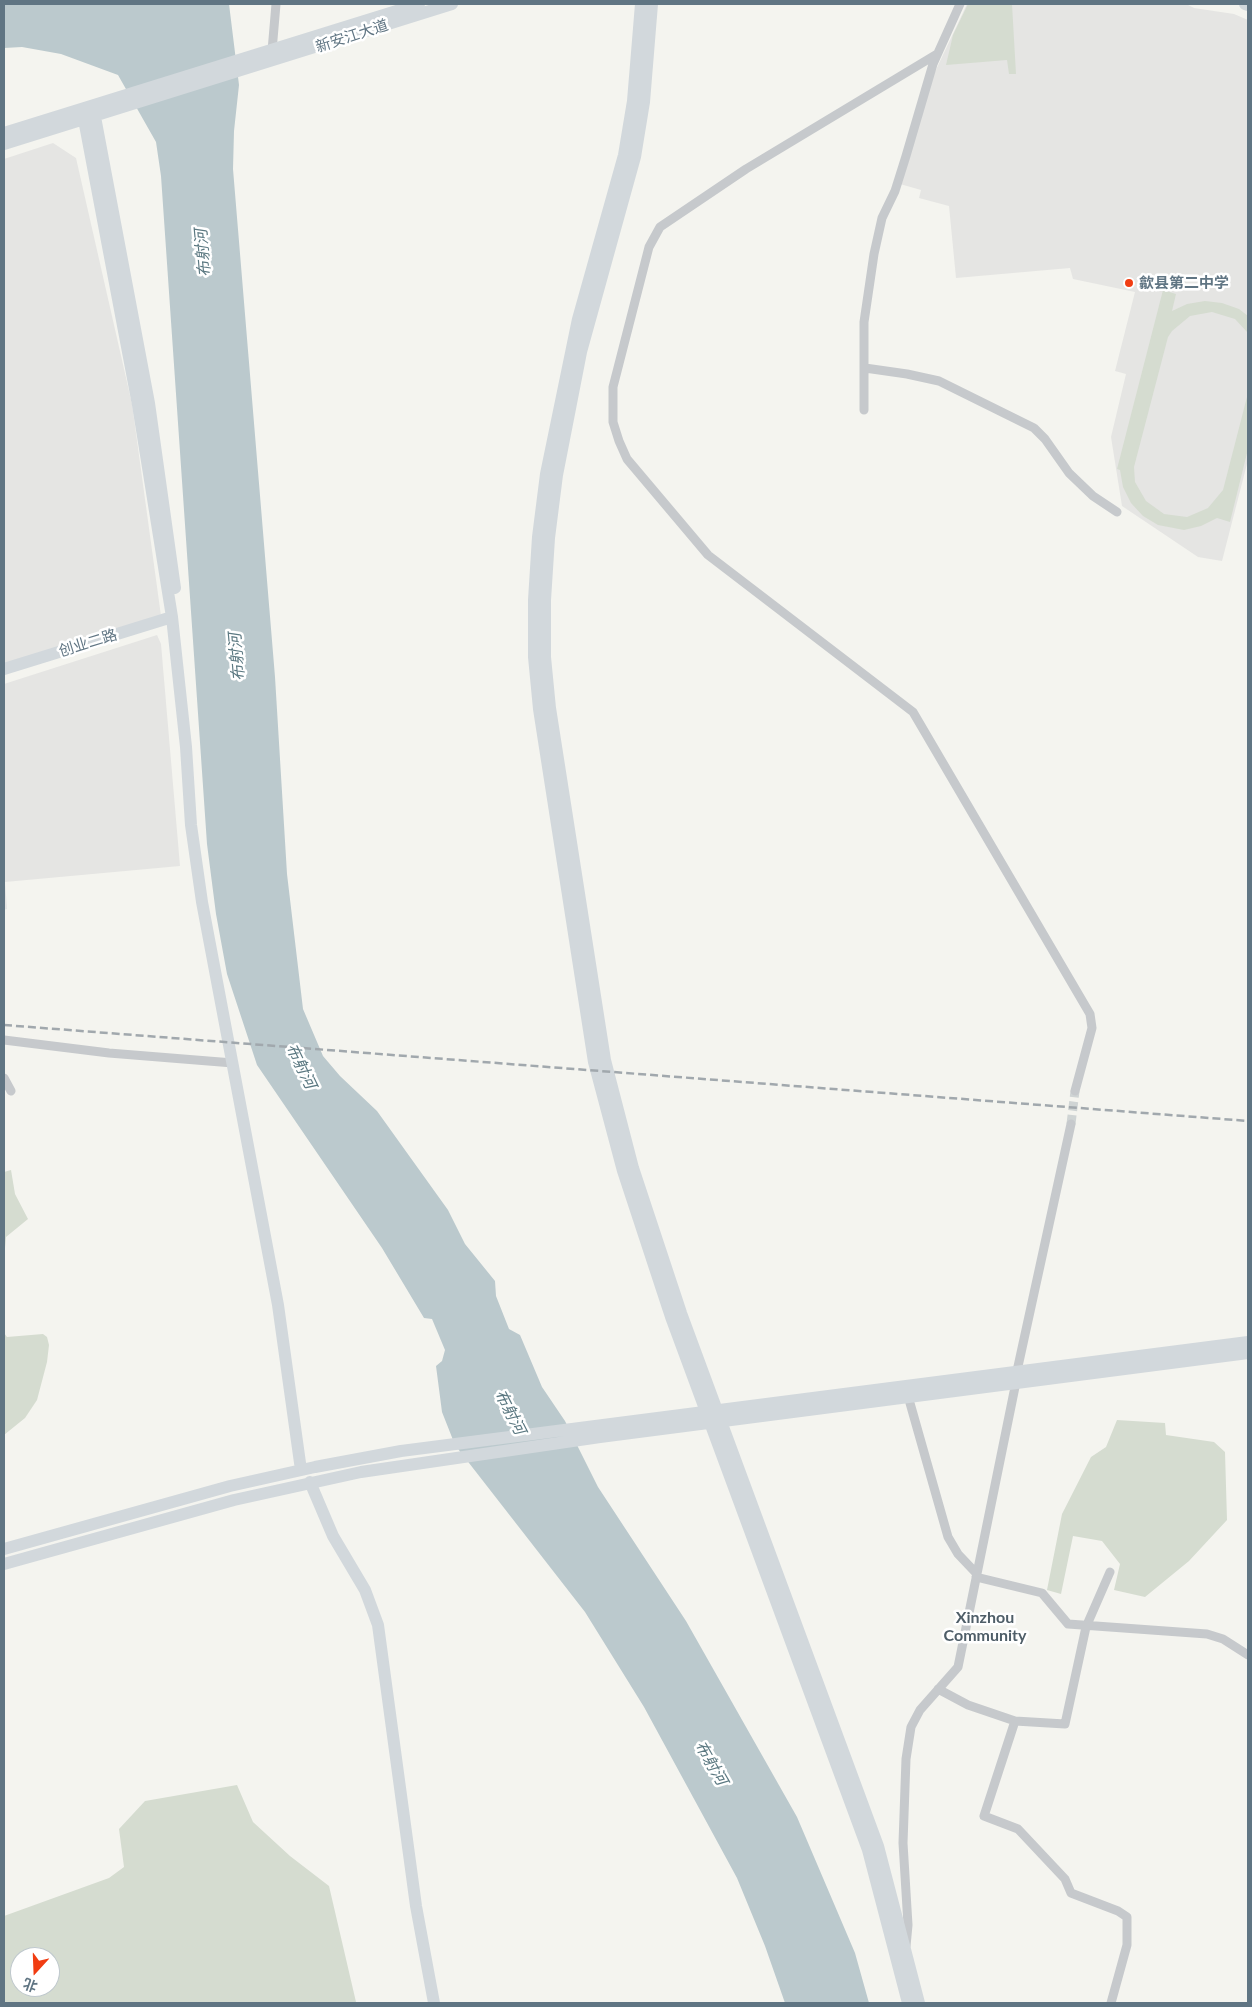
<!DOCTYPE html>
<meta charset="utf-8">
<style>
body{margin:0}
#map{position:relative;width:1252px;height:2007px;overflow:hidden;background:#f4f4ef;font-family:Lato,"Noto Sans SC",sans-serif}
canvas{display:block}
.frame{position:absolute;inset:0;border:5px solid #607583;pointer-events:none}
.north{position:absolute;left:10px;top:1947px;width:50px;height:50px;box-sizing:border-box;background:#fff;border:1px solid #bfc8cd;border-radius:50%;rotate:200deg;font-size:14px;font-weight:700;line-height:20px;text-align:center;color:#607583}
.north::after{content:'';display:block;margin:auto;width:18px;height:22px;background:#f13d12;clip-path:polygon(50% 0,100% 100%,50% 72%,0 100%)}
</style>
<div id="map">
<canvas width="1252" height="2007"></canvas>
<div class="frame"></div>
<div class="north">北</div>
</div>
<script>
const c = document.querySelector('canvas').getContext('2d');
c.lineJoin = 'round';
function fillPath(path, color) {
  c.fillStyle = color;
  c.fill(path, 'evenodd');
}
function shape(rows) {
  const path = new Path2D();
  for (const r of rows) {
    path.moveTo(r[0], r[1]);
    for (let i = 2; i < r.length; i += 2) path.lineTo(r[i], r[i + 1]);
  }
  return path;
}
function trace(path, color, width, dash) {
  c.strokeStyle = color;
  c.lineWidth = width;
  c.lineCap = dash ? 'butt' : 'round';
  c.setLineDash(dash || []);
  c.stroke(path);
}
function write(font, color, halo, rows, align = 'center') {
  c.font = font + ' Lato,"Noto Sans SC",sans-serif';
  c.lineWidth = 5;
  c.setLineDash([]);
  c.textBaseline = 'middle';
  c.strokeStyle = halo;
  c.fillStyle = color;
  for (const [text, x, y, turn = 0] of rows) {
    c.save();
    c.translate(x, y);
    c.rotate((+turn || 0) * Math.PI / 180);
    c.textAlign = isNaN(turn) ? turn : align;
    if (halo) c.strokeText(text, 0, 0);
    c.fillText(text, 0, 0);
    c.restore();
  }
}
fillPath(shape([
 [967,4,1186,4,1194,8,1234,14,1248,20,1248,460,1222,561,1198,557,1122,506,1111,437,1126,374,1115,371,1135,292,1073,279,1070,268,956,278,949,206,919,198,921,190,900,184,934,74],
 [53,143,76,158,132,404,161,616,4,664,4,159],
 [157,635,161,644,180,866,5,882,7,909,4,910,4,684]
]), '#e5e5e3');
fillPath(shape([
 [968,4,1012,4,1016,74,1009,74,1007,60,946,65,953,35],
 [1163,290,1176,294,1172,311,1187,304,1205,301,1222,303,1239,309,1248,316,1248,333,1235,319,1212,312,1190,316,1172,331,1168,337,1134,467,1135,482,1146,501,1164,514,1187,517,1208,508,1223,490,1248,393,1248,449,1230,522,1217,518,1201,526,1184,530,1158,525,1143,516,1131,503,1123,487,1120,470,1117,469],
 [11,1170,15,1194,28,1219,6,1237,4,1259,4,1172],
 [4,1333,7,1337,43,1334,47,1337,49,1345,47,1362,37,1400,25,1418,4,1435],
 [1117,1420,1165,1423,1166,1435,1214,1442,1225,1452,1227,1520,1189,1561,1145,1597,1114,1590,1120,1564,1102,1541,1073,1536,1061,1594,1047,1590,1062,1514,1091,1457,1106,1447],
 [237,1785,253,1822,290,1856,329,1886,356,2002,4,2003,4,1916,109,1878,124,1867,119,1829,145,1801],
 [20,1957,50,1957,50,1987,20,1987]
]), '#d5dcd0');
fillPath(shape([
 [4,4,229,4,239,85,234,131,233,169,275,677,287,874,303,1009,323,1056,340,1076,377,1111,448,1210,465,1244,495,1281,496,1296,509,1329,520,1335,542,1387,565,1421,598,1487,686,1621,797,1817,855,1953,869,2003,785,2003,765,1946,737,1878,644,1707,585,1612,455,1445,442,1412,436,1366,442,1361,445,1350,432,1319,424,1318,382,1248,257,1065,227,974,216,914,207,844,161,176,156,142,118,75,61,54,22,47,4,48]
]), '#bbc9cd');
trace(shape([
 [1071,1124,1075,1091]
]), '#cfd4d4', 9, [9, 4.5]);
trace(shape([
 [272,51,276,4],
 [937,54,746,169,660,227,649,247,613,387,613,422,619,441,627,459,708,555,913,712,1090,1014,1092,1028,1075,1091],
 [865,368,907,374,939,381,1034,428,1045,439,1069,473,1093,496,1117,512],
 [864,410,864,322,874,254,882,218,895,191,906,156,933,64,960,4],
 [4,1040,109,1053,233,1063],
 [4,1078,11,1091],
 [1017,1371,1071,1124],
 [908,1396,948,1537,958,1554,976,1573],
 [976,1577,1042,1593,1068,1624,1207,1634,1223,1639,1248,1655],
 [938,1689,968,1705,1015,1721,984,1816,1018,1829,1065,1879,1071,1893,1118,1911,1127,1917,1127,1945,1111,2003],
 [1015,1721,1065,1724,1086,1627,1110,1572],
 [906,1946,908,1925,903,1843,906,1759,911,1727,920,1710,958,1667,1016,1382]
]), '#c6c9cc', 9);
trace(shape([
 [641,4,633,101,624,155,578,319,546,474,538,537,534,600,534,657,539,709,594,1062,623,1171,671,1317,868,1850,908,2003],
 [652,4,644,102,635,157,581,352,557,475,549,538,545,600,545,657,550,708,605,1060,633,1168,681,1313,878,1846,919,2003],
 [1245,4,1248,5],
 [93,106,149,403,175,588],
 [82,109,138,405,172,617,186,747,191,825,202,902,278,1305,301,1470],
 [4,133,419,4],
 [4,144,452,4],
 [4,669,172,617],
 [310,1482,333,1536,365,1590,378,1625,416,1906,434,2003],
 [4,1549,230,1486,315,1467,401,1451,1248,1342],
 [4,1564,234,1500,361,1472,600,1437,1248,1353]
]), '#d2d8dc', 12);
trace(shape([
 [4,1025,1248,1121]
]), '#a1a8ad', 2.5, [8, 4]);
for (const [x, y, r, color] of [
 [1129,283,5,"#f13d12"]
]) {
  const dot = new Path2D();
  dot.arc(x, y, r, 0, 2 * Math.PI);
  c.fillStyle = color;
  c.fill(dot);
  trace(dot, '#fff', 2);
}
write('15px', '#607583', '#fff', [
 ["新安江大道",352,36,-18],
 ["创业二路",88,643,-17]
]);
write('bold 15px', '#607583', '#fff', [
 ["歙县第二中学",1139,283]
], 'left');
write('italic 16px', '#5b7881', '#fff', [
 ["布射河",203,253,-95],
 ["布射河",237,657,-95],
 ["布射河",301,1066,64],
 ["布射河",510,1412,63],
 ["布射河",711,1763,60]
]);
write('bold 16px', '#4f5e68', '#fff', [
 ["Xinzhou",985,1618],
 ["Community",985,1636]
]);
</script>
